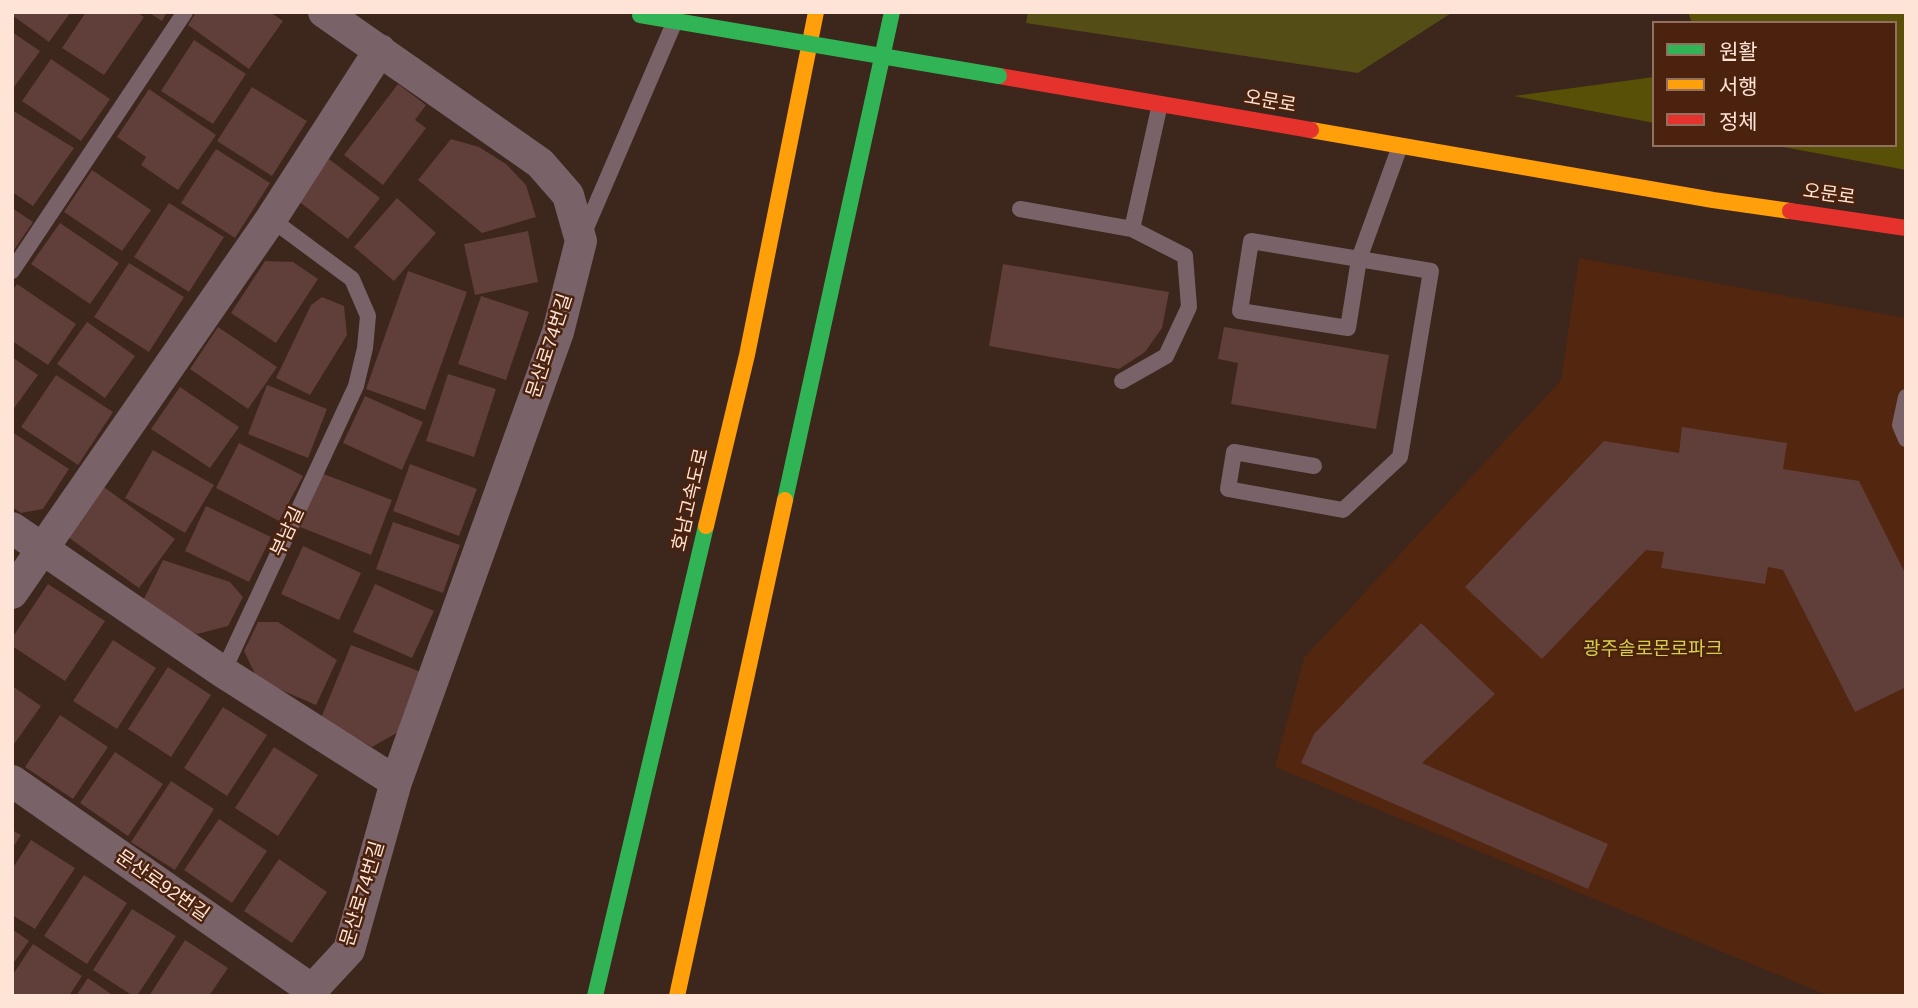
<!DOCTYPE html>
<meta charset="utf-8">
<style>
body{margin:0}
#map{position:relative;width:1918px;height:1008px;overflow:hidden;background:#3d261b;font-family:Arial,"Noto Sans KR",sans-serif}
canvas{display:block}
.frame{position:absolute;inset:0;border:14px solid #fee3d7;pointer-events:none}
.legend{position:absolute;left:1652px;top:21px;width:245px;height:126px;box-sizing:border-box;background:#4a220e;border:2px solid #926f5e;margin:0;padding:9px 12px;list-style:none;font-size:21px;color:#fee3d7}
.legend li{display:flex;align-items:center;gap:14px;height:35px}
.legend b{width:35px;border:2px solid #926f5e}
</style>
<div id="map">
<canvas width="1918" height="1008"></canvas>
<div class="frame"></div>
<ul class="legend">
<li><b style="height:9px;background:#30b455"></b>원활</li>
<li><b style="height:9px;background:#ff9f0a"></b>서행</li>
<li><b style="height:9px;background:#e5322d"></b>정체</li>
</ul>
</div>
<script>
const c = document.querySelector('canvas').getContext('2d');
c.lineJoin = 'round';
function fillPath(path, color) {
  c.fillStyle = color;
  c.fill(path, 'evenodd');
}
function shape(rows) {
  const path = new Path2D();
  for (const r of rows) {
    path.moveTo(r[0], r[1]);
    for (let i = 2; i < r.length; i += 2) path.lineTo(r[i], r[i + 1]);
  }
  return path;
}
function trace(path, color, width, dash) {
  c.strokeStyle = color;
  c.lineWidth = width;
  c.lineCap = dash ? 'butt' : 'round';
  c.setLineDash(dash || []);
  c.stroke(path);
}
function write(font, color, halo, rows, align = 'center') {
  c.font = font + ' Arial,"Noto Sans KR",sans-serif';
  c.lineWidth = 5;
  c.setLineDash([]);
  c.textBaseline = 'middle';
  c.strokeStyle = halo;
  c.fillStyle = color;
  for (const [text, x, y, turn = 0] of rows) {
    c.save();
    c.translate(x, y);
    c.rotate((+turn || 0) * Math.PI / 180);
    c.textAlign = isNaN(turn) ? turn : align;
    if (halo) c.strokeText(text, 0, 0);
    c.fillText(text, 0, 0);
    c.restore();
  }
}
fillPath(shape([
 [1579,258,1906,318,1906,996,1829,996,1275,767,1304,658,1561,380]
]), '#52260f');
fillPath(shape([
 [1028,12,1453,12,1358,73,1026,23]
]), '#544e16');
fillPath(shape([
 [1688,12,1906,12,1906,170,1773,145,1895,145,1895,23,1692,23],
 [1654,77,1654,123,1514,96]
]), '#585007');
fillPath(shape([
 [12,12,71,12,49,42,12,15],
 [86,12,137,12,144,17,104,75,62,48],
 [148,12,167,12,162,21],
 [196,12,270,12,283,21,249,69,188,25],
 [12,32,40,51,12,90],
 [194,40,246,74,213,124,161,91],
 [51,59,110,99,81,141,22,101],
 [398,84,426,105,415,120,426,128,383,185,344,155],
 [252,87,307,121,272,176,217,141],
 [149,89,216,135,178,190,141,165,146,157,117,137],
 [12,110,74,148,33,206,12,192],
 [451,139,479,147,506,164,526,185,536,217,482,233,418,180],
 [216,149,270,183,235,238,181,203],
 [329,159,380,198,348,239,297,200],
 [92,170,151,210,122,251,64,212],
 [397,198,436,233,394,281,354,247],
 [169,203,224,237,189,292,134,257],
 [12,208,33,222,12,253],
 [60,223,119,263,90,304,31,264],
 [528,231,538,282,475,295,464,244],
 [265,261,293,262,318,279,276,343,231,313],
 [129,263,184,297,149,352,94,317],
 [1003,264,1169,292,1162,328,1145,352,1119,369,989,346],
 [408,271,467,292,425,410,366,389],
 [17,284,76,324,48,365,12,341,12,291],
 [481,296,529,312,506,380,458,364],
 [322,297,344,306,347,335,310,395,276,378,311,305],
 [87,322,135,356,105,398,57,364],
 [218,327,277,367,248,409,190,369],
 [1224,327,1389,355,1376,429,1231,404,1238,363,1218,359],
 [12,357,38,375,12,411],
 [448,374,496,389,474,457,426,441],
 [56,375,113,412,78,465,21,427],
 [267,385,327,409,308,458,248,434],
 [180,387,239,427,210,468,151,429],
 [365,396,423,422,402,470,343,443],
 [1682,427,1787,443,1783,469,1859,481,1906,575,1906,687,1855,712,1783,570,1768,567,1765,584,1661,568,1664,552,1646,550,1542,659,1465,587,1604,441,1679,453],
 [12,432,69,469,43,509,21,513,12,507],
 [239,443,303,476,279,521,216,488],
 [153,450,214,485,185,533,125,498],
 [410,464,477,489,459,536,393,511],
 [321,473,392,500,371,555,300,527],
 [97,482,175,539,139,588,61,532],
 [206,506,271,537,249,582,185,551],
 [393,522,460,545,443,593,376,569],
 [303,546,361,573,339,620,281,594],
 [163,560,230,582,243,597,228,626,197,634,141,605],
 [48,584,105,621,65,681,12,646,12,638],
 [375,584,434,611,412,658,353,632],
 [258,622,278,622,337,660,316,705,258,680,244,651],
 [1421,623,1495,694,1422,763,1608,844,1588,889,1301,763,1314,734],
 [113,640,156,668,117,729,73,701],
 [351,645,421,672,400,731,372,747,321,718],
 [168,667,211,695,171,757,128,729],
 [12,686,41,706,12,747],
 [223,707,267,735,227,796,184,768],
 [60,715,108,747,73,799,25,767],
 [274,747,318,775,278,836,235,808],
 [115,752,163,784,128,836,80,803],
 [171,781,214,809,175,870,131,842],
 [219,819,267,851,232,903,184,870],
 [12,830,21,835,12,849],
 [31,840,75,868,35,929,12,915,12,869],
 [279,859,327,892,292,943,244,911],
 [84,875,127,903,87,964,44,936],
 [132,909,176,936,137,996,133,996,93,970],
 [12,929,29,941,12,965],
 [185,940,228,968,209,996,149,996],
 [33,944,82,976,69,996,12,996,12,976],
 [88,978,114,996,76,996]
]), '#603e39');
trace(shape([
 [1020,209,1132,229],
 [583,235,675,21],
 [12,271,185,12],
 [1122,381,1166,356,1189,307,1185,256,1132,229,1160,104],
 [1906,397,1900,425,1906,439],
 [1314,466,1234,452,1228,489,1343,510,1400,457,1431,271,1251,241,1240,311,1348,328,1359,259,1400,146],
 [223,672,356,386,365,348,368,316,352,279,271,219]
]), '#796268', 16);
trace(shape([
 [12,528,223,672,396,782],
 [12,593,271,219,380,50],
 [12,781,312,990],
 [312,996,312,990,349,950,396,782,558,332,581,241,568,195,540,163,324,12]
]), '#796268', 32);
trace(shape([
 [785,500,892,12],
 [595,996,706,526]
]), '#30b455', 16);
trace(shape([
 [1311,130,1713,200,1790,211],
 [706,526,747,355,816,12],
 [677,996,785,500]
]), '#ff9f0a', 16);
trace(shape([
 [999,76,1311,130],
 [1790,211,1906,228]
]), '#e5322d', 16);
trace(shape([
 [640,15,999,76]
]), '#30b455', 16);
write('19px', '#fee3d7', '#4a220e', [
 ["오문로",1270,102,10],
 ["오문로",1829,195,8],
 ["문산로74번길",550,346,-72],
 ["호남고속도로",691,500,-77],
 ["부남길",288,532,-65],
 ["문산로92번길",162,886,35],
 ["문산로74번길",363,894,-73]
]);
write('19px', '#d6ce4c', '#4a220e', [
 ["광주솔로몬로파크",1653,650]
]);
</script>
